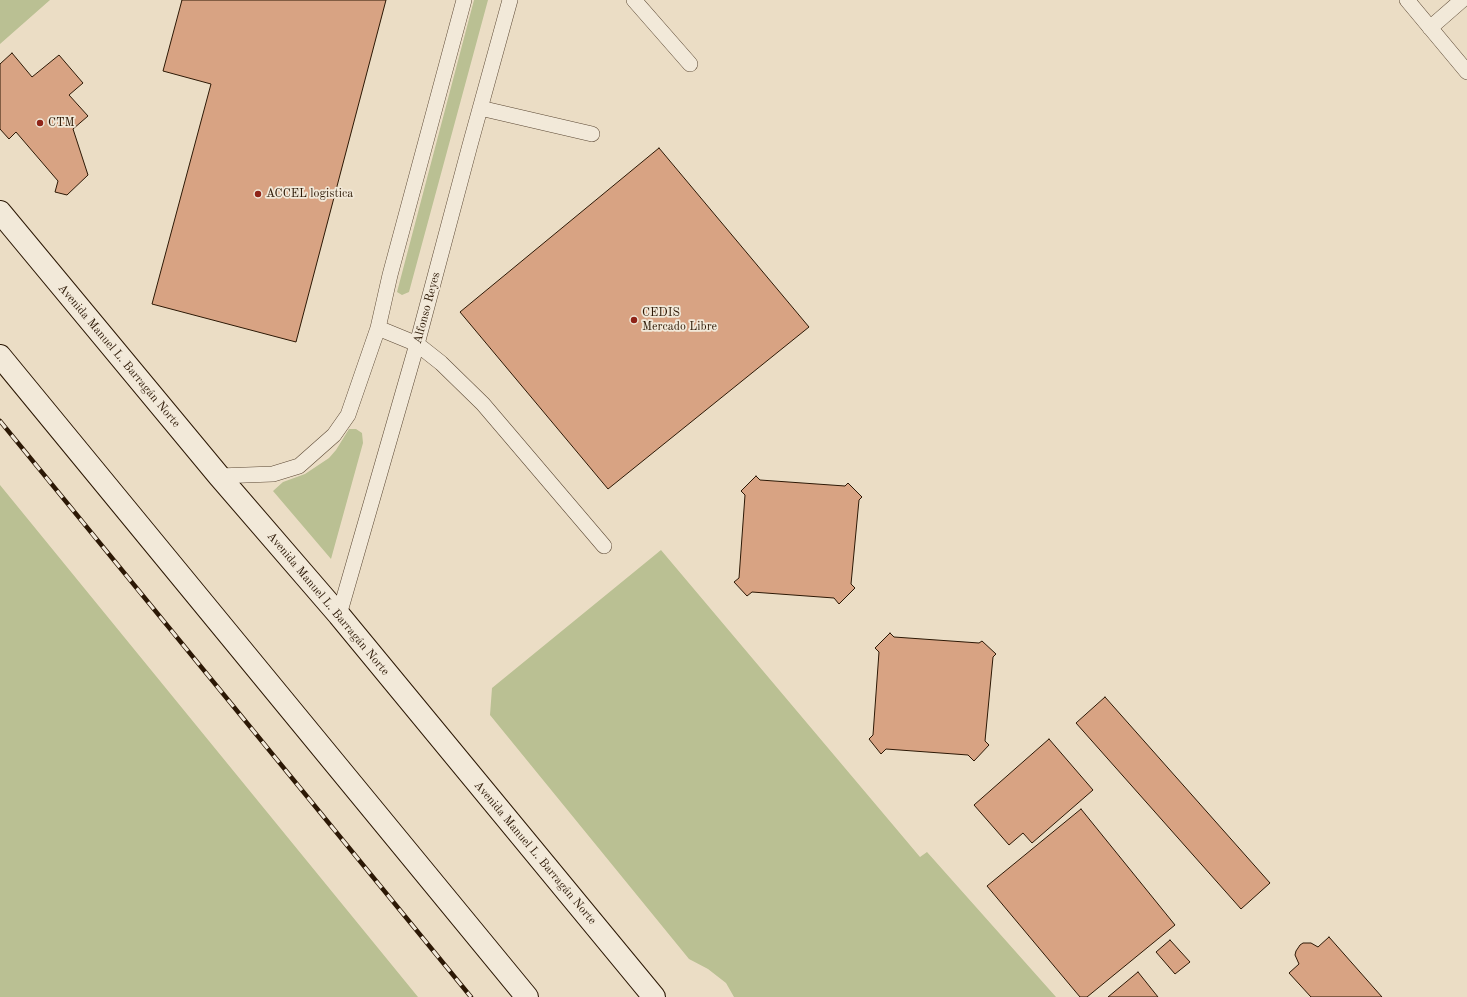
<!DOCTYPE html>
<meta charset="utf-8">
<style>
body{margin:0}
canvas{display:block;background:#ebddc5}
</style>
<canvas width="1467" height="997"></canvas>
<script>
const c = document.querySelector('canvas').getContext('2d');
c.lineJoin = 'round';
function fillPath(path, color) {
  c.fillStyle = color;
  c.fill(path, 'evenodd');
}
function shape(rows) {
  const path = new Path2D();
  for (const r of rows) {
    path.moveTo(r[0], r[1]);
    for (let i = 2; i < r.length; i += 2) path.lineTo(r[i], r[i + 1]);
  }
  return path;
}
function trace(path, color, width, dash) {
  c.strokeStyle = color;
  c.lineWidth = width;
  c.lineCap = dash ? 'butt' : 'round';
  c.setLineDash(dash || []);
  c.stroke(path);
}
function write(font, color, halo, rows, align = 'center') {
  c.font = font + ' "Old Standard TT",serif';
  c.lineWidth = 3.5;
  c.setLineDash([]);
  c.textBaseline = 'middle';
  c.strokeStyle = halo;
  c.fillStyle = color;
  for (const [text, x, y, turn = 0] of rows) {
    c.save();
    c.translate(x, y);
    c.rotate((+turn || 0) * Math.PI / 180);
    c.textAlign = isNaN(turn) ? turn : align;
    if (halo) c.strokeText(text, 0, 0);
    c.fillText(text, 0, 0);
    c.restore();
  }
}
fillPath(shape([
 [0,0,50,0,0,44],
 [474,0,488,0,409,292,402,295,397,292],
 [349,429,356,429,362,433,363,443,331,559,273,491,283,482,305,474,329,458,336,450],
 [0,485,418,997,0,997],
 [661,550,920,857,927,852,1056,997,734,997,726,983,708,969,689,959,490,715,492,688]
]), '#bac093');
const building = shape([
 [182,0,386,0,296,342,152,304,211,84,163,71,182,0],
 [12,53,32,77,59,55,83,83,69,95,88,116,73,129,88,175,67,195,55,192,58,181,16,132,9,139,0,129,0,64,12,53],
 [659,148,809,327,608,489,460,312,659,148],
 [756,476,760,480,845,486,848,483,862,497,859,500,851,584,855,588,839,604,834,598,752,592,747,596,734,582,739,578,745,495,741,491,756,476],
 [890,633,894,637,979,643,982,641,996,654,993,657,985,741,989,745,974,761,968,755,886,749,881,754,869,739,873,735,879,652,875,648,890,633],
 [1105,697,1270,883,1241,909,1076,723,1105,697],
 [1049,739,1093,790,1032,843,1023,833,1009,845,974,805,1049,739],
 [1081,809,1175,925,1087,997,1080,997,987,886,1081,809],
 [1329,937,1382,997,1311,997,1289,973,1299,964,1295,955,1296,951,1300,945,1303,943,1311,943,1318,947,1329,937],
 [1170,940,1190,962,1175,974,1156,952,1170,940],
 [1138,972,1158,997,1108,997,1138,972]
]);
fillPath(building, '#d8a383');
trace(building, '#2c1805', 1);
const service = shape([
 [634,0,690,64],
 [1407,0,1467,72],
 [1430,28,1462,0],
 [480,108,592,134],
 [378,328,417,344,441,363,483,404,604,546],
 [219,476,273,474,299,466,334,435,348,415,378,328,390,275,464,0],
 [339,615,417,344,470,145,510,0]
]);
const secondary = shape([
 [0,212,219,476,339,615,654,997],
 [0,356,527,997]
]);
trace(service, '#5c4935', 16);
trace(secondary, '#2c1805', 24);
trace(service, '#f2e9d9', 15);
trace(secondary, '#f2e9d9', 22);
const rail = shape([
 [0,421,471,997]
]);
trace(rail, '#2c1805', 4.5);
trace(rail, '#f2e9d9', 3, [9]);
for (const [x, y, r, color] of [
 [40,123,4,"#8f2418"],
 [258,194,4,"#8f2418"],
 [634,320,4,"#8f2418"]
]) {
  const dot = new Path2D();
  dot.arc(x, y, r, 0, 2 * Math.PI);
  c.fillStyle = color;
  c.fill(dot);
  trace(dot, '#f2e9d9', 1.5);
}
write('12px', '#2c1805', '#f2e9d9', [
 ["CTM",48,123],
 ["ACCEL logistica",266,194],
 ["CEDIS",642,313],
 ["Mercado Libre",642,327]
], 'left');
write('12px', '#2c1805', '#f2e9d9', [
 ["Alfonso Reyes",427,308,-75],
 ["Avenida Manuel L. Barragán Norte",119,356,50],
 ["Avenida Manuel L. Barragán Norte",328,604,50],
 ["Avenida Manuel L. Barragán Norte",535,853,50]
]);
</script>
